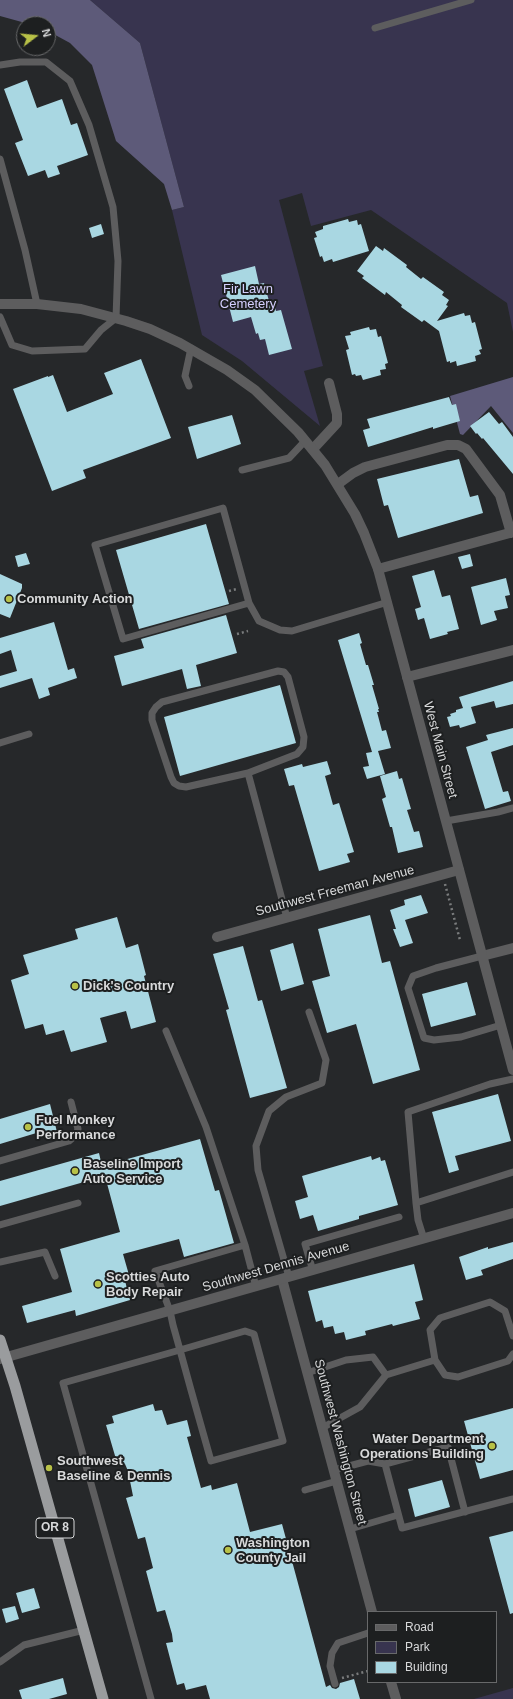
<!DOCTYPE html>
<style>
body{margin:0}
#map{position:relative;width:513px;height:1699px;overflow:hidden;background:#26282a;font-family:Helvetica,sans-serif}
canvas{display:block}
.legend{position:absolute;left:367px;top:1611px;width:130px;height:72px;box-sizing:border-box;background:#1d1f20;border:1px solid #68696a;margin:0;padding:5px 7px;list-style:none;font-size:12px;color:#d8d9da}
.legend li{display:flex;align-items:center;gap:8px;height:20px}
.legend b{width:20px;border:1px solid #68696a}
.north{position:absolute;left:16px;top:16px;width:40px;height:40px;box-sizing:border-box;background:#1d1f20;border:1px solid #68696a;border-radius:50%;rotate:74deg;font-size:11px;font-weight:700;line-height:16px;text-align:center;color:#d8d9da}
.north::after{content:'';display:block;margin:auto;width:14px;height:18px;background:#b8c147;clip-path:polygon(50% 0,100% 100%,50% 72%,0 100%)}
</style>
<div id="map">
<canvas width="513" height="1699"></canvas>
<ul class="legend">
<li><b style="height:5px;background:#5d5d5e"></b>Road</li>
<li><b style="height:11px;background:#38344f"></b>Park</li>
<li><b style="height:11px;background:#a9d7e2"></b>Building</li>
</ul>
<div class="north">N</div>
</div>
<script>
const c = document.querySelector('canvas').getContext('2d');
c.lineJoin = 'round';
function fillPath(path, color) {
  c.fillStyle = color;
  c.fill(path, 'evenodd');
}
function shape(rows) {
  const path = new Path2D();
  for (const r of rows) {
    path.moveTo(r[0], r[1]);
    for (let i = 2; i < r.length; i += 2) path.lineTo(r[i], r[i + 1]);
  }
  return path;
}
function trace(path, color, width, dash) {
  c.strokeStyle = color;
  c.lineWidth = width;
  c.lineCap = dash ? 'butt' : 'round';
  c.setLineDash(dash || []);
  c.stroke(path);
}
function write(font, color, halo, rows, align = 'center') {
  c.font = font + ' Helvetica,sans-serif';
  c.lineWidth = 4;
  c.setLineDash([]);
  c.textBaseline = 'middle';
  c.strokeStyle = halo;
  c.fillStyle = color;
  for (const [text, x, y, turn = 0] of rows) {
    c.save();
    c.translate(x, y);
    c.rotate((+turn || 0) * Math.PI / 180);
    c.textAlign = isNaN(turn) ? turn : align;
    if (halo) c.strokeText(text, 0, 0);
    c.fillText(text, 0, 0);
    c.restore();
  }
}
fillPath(shape([
 [90,0,513,0,513,332,507,303,371,210,311,226,302,193,279,200,323,366,304,371,320,426,242,361,202,335,172,210,184,207,140,43],
 [513,1688,513,1699,474,1699]
]), '#38344f');
fillPath(shape([
 [0,0,90,0,140,43,184,207,172,210,164,184,116,141,92,65,70,43,48,31,48,24,29,24,0,16],
 [513,377,513,433,491,406,463,435,460,434,450,396]
]), '#5d5a79');
fillPath(shape([
 [27,80,37,108,62,99,71,125,77,123,88,155,57,166,60,174,48,178,45,170,28,176,15,143,23,140,4,89],
 [348,219,349,222,357,220,358,225,361,224,369,251,333,262,332,259,324,262,322,256,320,257,314,238,317,237,315,232,323,229,323,226],
 [101,224,104,234,92,238,89,228],
 [376,246,383,251,384,248,407,265,406,267,421,279,423,277,444,292,442,295,449,300,446,305,448,306,437,321,464,313,465,316,470,315,472,323,475,322,482,349,479,350,481,354,475,356,476,361,457,366,456,361,450,363,450,361,447,362,439,331,424,320,422,322,401,307,402,305,386,292,385,295,362,278,364,276,357,271],
 [255,266,259,284,264,283,271,308,275,307,276,311,281,310,292,349,269,355,265,339,260,340,258,333,256,334,251,317,233,322,221,275],
 [369,327,370,330,376,329,378,337,381,336,388,363,385,364,386,369,380,370,381,375,363,380,361,375,356,376,355,374,352,375,346,350,349,349,345,336,351,335,350,332],
 [141,359,171,438,83,470,86,478,52,491,13,389,48,376,48,377,53,375,67,412,113,394,104,373],
 [449,397,452,405,456,404,460,421,433,429,433,427,368,447,363,430,370,428,367,419],
 [489,412,499,424,502,422,513,437,513,474,483,438,482,439,477,433,476,434,470,426],
 [232,415,241,444,197,459,188,427],
 [459,459,470,497,478,495,483,513,398,538,388,505,384,506,377,479],
 [206,524,229,604,139,629,116,550],
 [26,553,30,564,18,567,15,556],
 [470,554,473,566,462,569,458,557],
 [434,570,442,597,450,595,459,629,447,632,448,634,430,639,424,618,418,620,415,609,421,607,412,576],
 [0,574,22,584,22,588,10,618,0,614],
 [506,578,510,595,505,596,508,608,494,611,497,620,481,625,471,587],
 [226,615,237,653,196,665,201,686,187,689,182,669,122,686,114,656,144,648,141,639],
 [54,622,68,670,74,668,77,678,48,688,50,695,39,699,32,678,0,688,0,676,17,671,11,650,0,654,0,638],
 [359,633,362,643,360,644,366,665,368,665,374,685,372,685,379,709,378,709,379,712,377,712,382,731,386,730,391,748,378,751,385,774,367,779,363,767,369,766,366,753,372,752,338,640],
 [513,681,513,704,496,708,494,701,471,707,476,723,460,728,459,725,450,727,447,717,451,716,450,714,456,712,456,710,463,708,459,697],
 [280,685,296,743,180,776,164,717],
 [513,728,513,745,491,752,503,792,508,791,511,801,485,809,466,747,488,740,486,735],
 [327,761,331,774,325,776,333,805,339,803,354,852,347,854,350,862,319,871,294,785,289,786,284,769,302,764,303,767],
 [397,771,399,779,402,778,411,809,407,810,414,832,419,831,423,847,398,853,392,827,390,827,382,799,386,797,380,776],
 [421,895,428,913,405,920,413,943,400,947,393,929,396,929,390,910,405,905,404,900],
 [370,915,382,963,390,961,420,1070,373,1084,356,1024,327,1033,312,981,330,976,318,929],
 [117,917,126,948,138,944,146,975,144,976,156,1022,131,1029,126,1011,100,1018,107,1042,71,1052,64,1030,46,1035,43,1024,25,1029,11,980,29,974,23,955,78,939,75,929],
 [293,943,304,984,281,991,270,950],
 [243,946,258,1001,262,1000,287,1088,250,1098,226,1010,229,1009,213,954],
 [467,982,476,1015,431,1027,422,994],
 [498,1094,511,1141,455,1156,459,1170,449,1173,432,1112],
 [50,1104,57,1132,45,1136,43,1131,0,1144,0,1119],
 [200,1139,215,1191,219,1190,234,1243,184,1257,179,1239,123,1254,129,1275,124,1277,130,1300,76,1316,75,1310,27,1323,22,1306,72,1292,60,1249,120,1232,105,1176,0,1206,0,1181,99,1153,102,1166],
 [371,1156,372,1160,380,1157,381,1161,385,1160,398,1205,359,1216,359,1219,318,1231,313,1215,300,1219,295,1201,308,1197,302,1176],
 [513,1242,513,1259,481,1270,483,1275,466,1280,459,1257,488,1247,488,1249],
 [414,1264,423,1300,415,1302,420,1319,393,1326,392,1324,365,1331,366,1335,346,1340,344,1332,335,1334,333,1326,324,1328,322,1320,316,1322,308,1291],
 [153,1404,155,1411,162,1410,167,1425,187,1420,191,1436,187,1437,201,1488,211,1485,212,1490,237,1483,250,1532,282,1524,326,1687,330,1685,332,1688,336,1689,339,1687,340,1683,354,1679,360,1699,210,1699,206,1685,186,1690,184,1683,177,1685,166,1643,173,1642,172,1634,165,1610,157,1612,146,1571,153,1568,145,1537,138,1539,126,1498,133,1496,128,1471,125,1464,118,1466,106,1425,114,1423,112,1416],
 [513,1408,513,1470,480,1479,464,1421],
 [442,1480,450,1507,415,1517,408,1489],
 [513,1531,513,1613,510,1614,489,1537],
 [34,1588,40,1608,22,1613,16,1593],
 [15,1606,19,1619,6,1623,2,1609],
 [63,1678,67,1694,49,1699,22,1699,19,1690]
]), '#a9d7e2');
trace(shape([
 [229,591,237,589],
 [237,634,248,631],
 [445,884,460,940],
 [342,1678,368,1671]
]), '#7a7c7d', 2.5, [2, 3]);
trace(shape([
 [375,28,471,0],
 [0,65,20,62,46,62,70,81,89,125,113,207,118,261,116,318,101,330,85,349,32,351,12,345,0,317],
 [0,159,25,250,37,304],
 [189,386,185,376,191,348],
 [242,470,289,458,305,441],
 [249,603,123,639,95,545,223,508,249,603,259,621,280,630,292,631,388,602],
 [278,671,284,672,288,677,304,737,303,747,297,754,248,773,186,787,179,786,174,783,171,777,152,720,152,713,156,707,162,702,278,671],
 [0,743,29,734],
 [248,773,287,918],
 [446,821,498,812,513,808],
 [482,956,436,968,413,976,408,988,424,1038,434,1040,461,1037,501,1025],
 [166,1031,206,1127,245,1245],
 [0,1161,69,1141,76,1135,78,1129,71,1102],
 [416,1203,513,1172],
 [0,1225,78,1203],
 [424,1239,418,1220,416,1203,408,1112,490,1084,513,1079],
 [0,1262,45,1252,55,1276],
 [313,1271,305,1244,399,1217],
 [289,1277,258,1170,256,1146,269,1111,286,1097,322,1083,326,1060,309,1012],
 [513,1336,505,1311,490,1302,440,1318,430,1330,435,1360,445,1375,458,1377,508,1361,513,1354],
 [307,1373,346,1360,373,1357,386,1375],
 [322,1428,360,1407,386,1375,435,1360],
 [334,1470,368,1461,385,1464],
 [305,1490,337,1481],
 [465,1512,448,1447,385,1464,402,1528,513,1499],
 [350,1529,398,1515],
 [0,1662,24,1645,84,1630],
 [335,1684,330,1666,332,1653,338,1643,368,1633],
 [151,1699,63,1383,180,1350,245,1331,254,1334,283,1441,211,1461,191,1390,180,1350,173,1325,170,1311,155,1271,245,1245,256,1287]
]), '#5d5d5e', 7);
trace(shape([
 [313,449,337,423,337,414,329,383],
 [338,484,353,473,365,467,447,445,458,445,466,449,500,495,511,533],
 [378,569,513,532],
 [407,677,513,650],
 [217,937,459,870],
 [482,956,513,948],
 [282,1279,372,1612],
 [391,1682,396,1699]
]), '#5d5d5e', 10);
trace(shape([
 [0,304,37,304,81,309,126,321,150,329,180,343,227,370,255,390,298,432,325,465,355,514,364,533,378,569,513,1070],
 [0,1359,513,1213]
]), '#5d5d5e', 10);
trace(shape([
 [0,1340,15,1386,103,1699]
]), '#9a9c9e', 11);
for (const [x, y, r, color] of [
 [9,599,4,"#b8c147"],
 [75,986,4,"#b8c147"],
 [28,1127,4,"#b8c147"],
 [75,1171,4,"#b8c147"],
 [98,1284,4,"#b8c147"],
 [492,1446,4,"#b8c147"],
 [49,1468,4,"#b8c147"],
 [228,1550,4,"#b8c147"]
]) {
  const dot = new Path2D();
  dot.arc(x, y, r, 0, 2 * Math.PI);
  c.fillStyle = color;
  c.fill(dot);
  trace(dot, '#1d1f20', 1.5);
}
for (const [x, y, w] of [
 [55,1528,38]
]) {
  const box = new Path2D();
  box.roundRect(x - w / 2, y - 10, w, 20, 3);
  c.fillStyle = '#1d1f20';
  c.fill(box);
  trace(box, '#d8d9da', 1);
}
write('bold 12px', '#d8d9da', null, [
 ["OR 8",55,1528]
]);
write('13px', '#d4cffd', '#1d1f20', [
 ["Fir Lawn",248,289],
 ["Cemetery",248,304]
]);
write('bold 13px', '#d8d9da', '#1d1f20', [
 ["Community Action",17,599],
 ["Dick's Country",83,986],
 ["Fuel Monkey",36,1120],
 ["Performance",36,1135],
 ["Baseline Import",83,1164],
 ["Auto Service",83,1179],
 ["Scotties Auto",106,1277],
 ["Body Repair",106,1292],
 ["Water Department",484,1439,"right"],
 ["Operations Building",484,1454,"right"],
 ["Southwest",57,1461],
 ["Baseline & Dennis",57,1476],
 ["Washington",236,1543],
 ["County Jail",236,1558]
], 'left');
write('13px', '#d8d9da', '#1d1f20', [
 ["West Main Street",440,750,75],
 ["Southwest Freeman Avenue",335,891,-15],
 ["Southwest Dennis Avenue",276,1267,-16],
 ["Southwest Washington Street",340,1442,75]
]);
</script>
